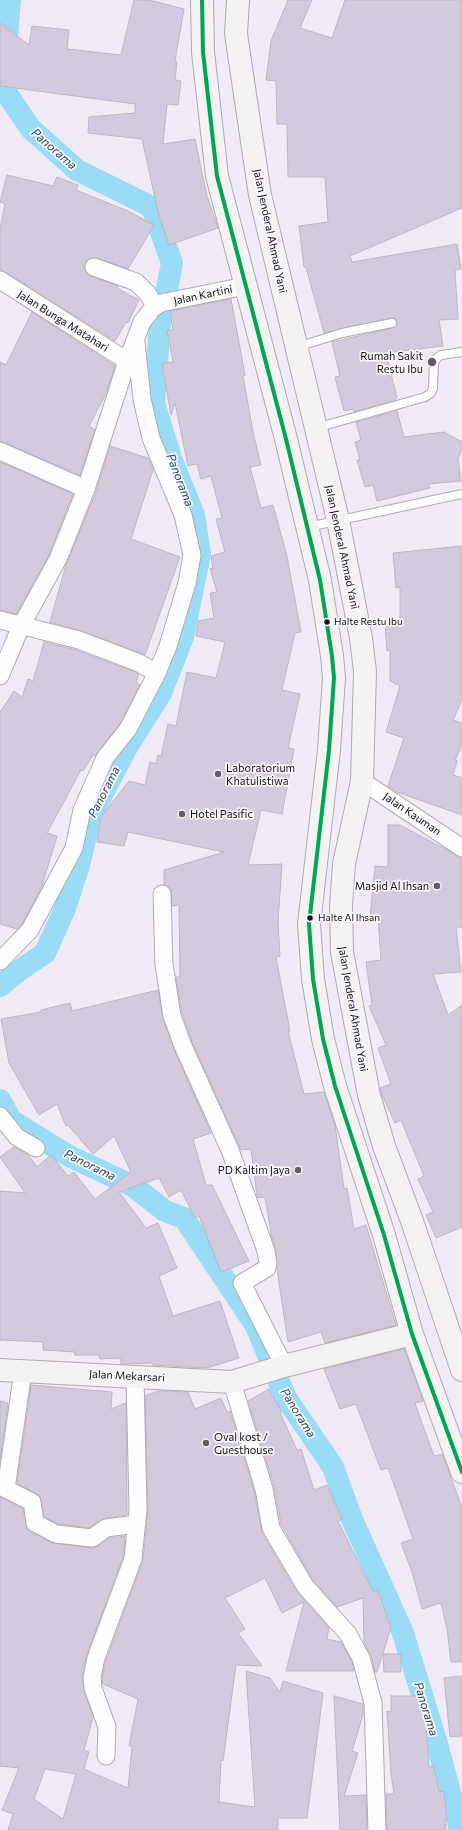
<!DOCTYPE html>
<style>
body{margin:0}
canvas{display:block;background:#f0ebf7}
</style>
<canvas width="462" height="1830"></canvas>
<script>
const c = document.querySelector('canvas').getContext('2d');
c.lineJoin = 'round';
function shape(rows) {
  const path = new Path2D();
  for (const r of rows) {
    path.moveTo(r[0], r[1]);
    for (let i = 2; i < r.length; i += 2) path.lineTo(r[i], r[i + 1]);
  }
  return path;
}
function trace(path, color, width, dash) {
  c.strokeStyle = color;
  c.lineWidth = width;
  c.lineCap = dash ? 'butt' : 'round';
  c.setLineDash(dash || []);
  c.stroke(path);
}
function fillPath(path, color) {
  c.fillStyle = color;
  c.fill(path, 'evenodd');
}
function write(font, color, halo, rows, align = 'center') {
  c.font = font + ' Commissioner,sans-serif';
  c.lineWidth = 3.5;
  c.setLineDash([]);
  c.textBaseline = 'middle';
  c.strokeStyle = halo;
  c.fillStyle = color;
  for (const [text, x, y, turn = 0] of rows) {
    c.save();
    c.translate(x, y);
    c.rotate((+turn || 0) * Math.PI / 180);
    c.textAlign = isNaN(turn) ? turn : align;
    if (halo) c.strokeText(text, 0, 0);
    c.fillText(text, 0, 0);
    c.restore();
  }
}
trace(shape([
 [0,986,17,972,45,953,64,911,79,865,91,816,126,749,161,693,183,637,200,554,194,515,171,458,154,403,160,325,172,263,152,207,77,170,31,129,3,88,10,0],
 [0,1100,11,1120,69,1156,133,1186,165,1211,184,1218,256,1326,286,1398,333,1467,351,1517,403,1633,437,1744,460,1830]
]), '#9adbf5', 22);
const building = shape([
 [134,0,149,0,184,9,175,61,177,62,175,80,181,81,178,105,167,104,163,144,195,139,207,196,218,228,169,245,158,212,142,139,88,133,89,117,135,113,135,104,0,86,0,23,29,45,32,26,69,30,67,49,121,55,134,0],
 [288,0,312,0,300,28,332,38,345,0,462,0,462,208,350,256,352,262,457,244,461,269,455,270,458,319,439,320,443,346,394,352,396,360,388,361,397,398,395,400,354,412,353,409,344,411,335,377,340,376,332,342,393,328,397,322,396,319,391,318,324,333,306,267,304,267,299,226,328,222,325,177,288,177,287,124,277,124,276,81,266,80,271,41,288,0],
 [7,175,53,186,57,177,78,185,76,190,128,211,154,225,128,269,97,258,88,259,84,264,84,269,90,276,118,286,117,288,139,300,128,323,126,322,115,341,5,272,0,270,0,229,5,204,0,202,7,175],
 [231,299,245,375,243,376,253,432,261,465,250,467,261,508,273,505,287,556,301,632,295,633,282,690,300,694,288,748,294,749,282,814,261,810,248,865,282,864,278,922,280,956,276,957,290,1031,288,1031,304,1094,324,1092,335,1125,344,1189,347,1188,354,1229,366,1225,396,1325,325,1343,321,1332,288,1342,277,1269,276,1249,272,1238,265,1197,258,1198,257,1195,251,1149,241,1150,192,1042,182,1013,176,977,180,977,179,905,172,906,171,889,164,885,164,870,224,852,128,832,124,846,97,842,101,817,129,781,145,785,150,762,156,764,158,755,161,756,168,724,176,726,187,672,216,678,225,642,196,636,198,621,214,618,210,593,217,592,210,568,213,569,211,556,225,552,216,519,222,518,211,476,201,479,197,464,188,466,175,403,171,415,162,364,173,362,167,331,173,330,170,311,231,299],
 [32,312,115,366,105,396,89,426,95,430,80,475,0,441,0,362,6,365,32,312],
 [397,411,404,437,444,432,462,442,462,449,458,459,461,481,428,484,430,488,377,501,373,485,365,487,357,460,360,460,355,442,361,440,356,422,397,411],
 [110,446,148,458,153,470,131,539,180,557,145,655,82,631,50,622,66,565,96,492,110,446],
 [0,462,73,494,49,555,16,614,0,610,0,462],
 [462,546,462,700,453,720,462,723,462,745,455,760,457,761,453,775,462,778,462,815,397,792,388,786,404,738,386,732,400,686,390,681,390,650,387,651,385,624,400,622,400,587,396,588,393,553,462,546],
 [44,642,76,650,135,672,139,674,136,682,140,685,120,724,95,756,93,755,83,771,81,770,47,833,57,836,42,886,22,924,17,929,0,924,0,712,14,691,22,697,28,679,33,681,44,642],
 [388,825,400,825,462,858,462,928,456,926,461,972,433,974,448,1015,462,1005,462,1227,436,1238,426,1215,433,1212,418,1179,424,1176,401,1120,395,1123,381,1093,380,1088,391,1084,378,1048,386,1045,369,1006,372,1005,366,962,381,960,378,918,370,917,375,866,388,867,388,825],
 [158,990,163,1019,174,1049,211,1133,193,1139,206,1185,212,1185,249,1261,221,1272,199,1216,195,1218,181,1190,169,1197,159,1178,119,1192,146,1228,158,1223,177,1268,159,1276,173,1316,220,1301,239,1358,207,1368,153,1365,152,1363,121,1364,121,1358,100,1359,99,1355,75,1355,75,1352,43,1350,43,1342,0,1340,0,1191,25,1193,0,1157,14,1147,29,1156,37,1167,51,1155,68,1176,74,1172,95,1199,131,1172,114,1136,93,1154,68,1125,66,1126,57,1104,39,1115,9,1063,1,1019,41,1012,41,1010,70,1003,72,1011,158,990],
 [404,1349,423,1401,415,1403,422,1423,434,1456,442,1454,462,1507,462,1662,451,1662,447,1629,441,1603,422,1609,412,1572,401,1543,413,1539,388,1468,381,1470,356,1404,340,1409,324,1369,404,1349],
 [31,1385,112,1392,111,1409,126,1403,127,1515,104,1518,89,1528,59,1524,44,1517,40,1496,17,1483,31,1385],
 [269,1389,282,1412,280,1413,297,1450,301,1449,314,1490,327,1485,342,1519,338,1521,373,1592,378,1590,391,1628,377,1672,375,1672,371,1655,364,1642,363,1598,337,1607,313,1580,281,1524,274,1486,248,1401,269,1389],
 [158,1391,188,1392,195,1409,221,1398,227,1412,230,1411,254,1491,262,1533,296,1591,329,1628,327,1639,341,1642,352,1662,354,1671,286,1671,304,1602,282,1613,265,1578,225,1598,245,1629,238,1633,262,1666,236,1665,223,1761,221,1760,219,1802,255,1807,246,1671,270,1678,280,1692,283,1681,323,1693,307,1818,278,1818,278,1830,8,1830,13,1814,2,1810,19,1768,0,1766,0,1497,23,1509,27,1529,52,1543,91,1548,98,1546,110,1538,125,1536,123,1557,87,1654,82,1678,84,1691,93,1717,84,1750,89,1752,84,1769,128,1788,132,1746,129,1746,138,1699,103,1684,102,1678,106,1661,143,1560,148,1509,145,1396,158,1391],
 [45,1769,76,1774,63,1819,34,1799,45,1769],
 [0,1401,8,1403,0,1461,0,1401],
 [383,1654,401,1654,401,1672,384,1672,383,1654],
 [462,1676,462,1736,450,1737,444,1678,462,1676],
 [334,1696,363,1704,363,1715,352,1751,358,1753,344,1796,366,1795,367,1830,340,1830,334,1696],
 [391,1696,424,1696,429,1767,434,1766,439,1792,444,1791,447,1820,445,1820,446,1830,387,1830,386,1794,394,1794,391,1774,387,1711,391,1712,391,1696]
]);
fillPath(building, '#d3cbdd');
trace(building, '#bbb7c2', 1);
const lane = shape([
 [297,347,342,333,392,323],
 [316,428,425,397,431,393,433,388,434,363,437,358,441,355,462,352],
 [308,527,462,494]
]);
const street = shape([
 [94,267,136,282,147,293,155,305],
 [0,280,127,361],
 [136,342,142,399,151,438,183,515,192,555,187,583,168,646,157,673],
 [0,451,86,489],
 [0,620,79,640,139,663,157,673,128,729,105,758,82,810,74,848,30,930,0,961],
 [0,676,21,626,58,559,86,489,127,361,142,322,152,309,161,303,245,286],
 [362,781,462,848],
 [162,894,164,964,172,1016,183,1046,230,1150,266,1251,268,1263,267,1268,242,1283,284,1366],
 [0,1116,17,1137,36,1148],
 [23,1371,6,1489,32,1502,35,1523,56,1534,92,1538,106,1528,137,1524],
 [232,1382,264,1489,271,1528,305,1586,348,1634,361,1658,373,1703,377,1830],
 [106,1756,107,1727,93,1688,92,1677,96,1658,133,1559,138,1509,135,1377]
]);
const secondary = shape([
 [202,0,203,52,217,176,286,439,320,580,332,656,334,678,329,750,309,924,313,979,323,1039,335,1086,384,1235,412,1334,462,1472],
 [238,0,236,34,260,195,338,520,361,638,365,671,362,781,344,864,341,906,342,952,369,1095,384,1146,412,1221,462,1370],
 [0,1370,232,1382,284,1366,412,1334]
]);
trace(lane, '#afabb5', 10);
trace(street, '#afabb5', 19);
trace(secondary, '#afabb5', 24);
trace(lane, '#fdfcfe', 8);
trace(street, '#fdfcfe', 17);
trace(secondary, '#f4f2f2', 22);
trace(shape([
 [202,0,203,52,217,176,286,439,320,580,332,656,334,678,329,750,309,924,313,979,323,1039,335,1086,384,1235,412,1334,462,1472]
]), '#00a651', 4);
for (const [x, y, r, color] of [
 [432,362,5,"#625e69"],
 [327,622,3.5,"#16121c"],
 [218,774,4,"#625e69"],
 [182,814,4,"#625e69"],
 [437,886,4,"#625e69"],
 [310,918,3.5,"#16121c"],
 [298,1170,4,"#625e69"],
 [206,1443,4,"#625e69"]
]) {
  const dot = new Path2D();
  dot.arc(x, y, r, 0, 2 * Math.PI);
  c.fillStyle = color;
  c.fill(dot);
  trace(dot, '#f9f6fc', 1.5);
}
write('10px', '#16121c', '#f9f6fc', [
 ["Halte Restu Ibu",334,622],
 ["Halte Al Ihsan",318,918]
], 'left');
write('11px', '#16121c', '#f9f6fc', [
 ["Jalan Jenderal Ahmad Yani",270,231,78],
 ["Jalan Kartini",203,295,-12],
 ["Jalan Bunga Matahari",63,321,32],
 ["Jalan Jenderal Ahmad Yani",342,547,78],
 ["Jalan Kauman",412,814,34],
 ["Jalan Jenderal Ahmad Yani",353,1009,80],
 ["Jalan Mekarsari",127,1376,3]
]);
write('11px', '#16121c', '#f9f6fc', [
 ["Rumah Sakit",423,356],
 ["Restu Ibu",423,369],
 ["Laboratorium",226,768,"left"],
 ["Khatulistiwa",226,781,"left"],
 ["Hotel Pasific",190,814,"left"],
 ["Masjid Al Ihsan",429,886],
 ["PD Kaltim Jaya",290,1170],
 ["Oval kost /",214,1437,"left"],
 ["Guesthouse",214,1450,"left"]
], 'right');
write('italic 12px', '#204a58', '#f9f6fc', [
 ["Panorama",54,149,41],
 ["Panorama",180,480,69],
 ["Panorama",104,792,-63],
 ["Panorama",90,1165,26],
 ["Panorama",298,1413,58],
 ["Panorama",426,1709,73]
]);
</script>
